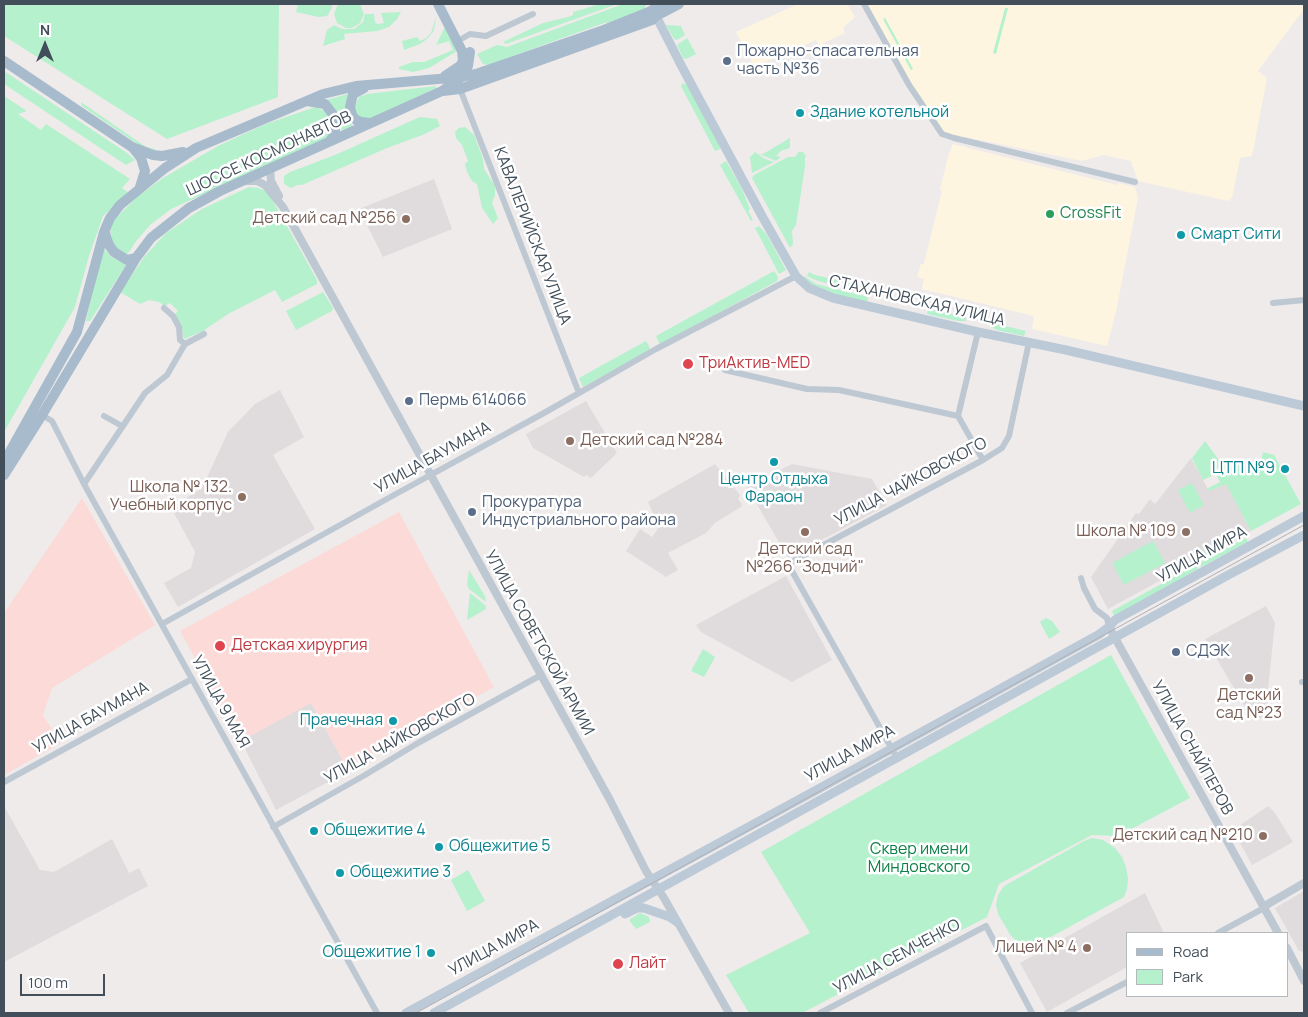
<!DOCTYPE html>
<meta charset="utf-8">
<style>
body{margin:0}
#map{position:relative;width:1308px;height:1017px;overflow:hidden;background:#efebeb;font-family:Manrope,sans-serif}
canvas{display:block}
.frame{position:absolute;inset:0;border:5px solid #424f5a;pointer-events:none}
.legend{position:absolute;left:1126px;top:932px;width:162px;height:65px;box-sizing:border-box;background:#fff;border:1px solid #b3b9bd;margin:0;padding:6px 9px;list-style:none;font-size:15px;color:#424f5a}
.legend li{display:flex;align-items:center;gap:10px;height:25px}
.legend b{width:25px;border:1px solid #b3b9bd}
.north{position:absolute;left:20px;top:20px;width:50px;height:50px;-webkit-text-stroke:4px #fff;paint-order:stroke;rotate:0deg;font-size:14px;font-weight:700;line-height:20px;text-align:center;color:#424f5a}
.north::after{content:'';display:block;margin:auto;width:18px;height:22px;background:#424f5a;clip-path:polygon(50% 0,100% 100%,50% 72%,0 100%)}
.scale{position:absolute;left:20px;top:974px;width:85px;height:22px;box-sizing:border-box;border:2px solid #424f5a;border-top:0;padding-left:6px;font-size:15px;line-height:18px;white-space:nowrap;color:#424f5a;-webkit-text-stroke:4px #fff;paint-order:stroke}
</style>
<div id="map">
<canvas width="1308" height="1017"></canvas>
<div class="frame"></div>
<ul class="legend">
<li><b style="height:6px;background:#a8bbcd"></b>Road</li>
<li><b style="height:14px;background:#b4f1cc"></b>Park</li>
</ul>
<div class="north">N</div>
<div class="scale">100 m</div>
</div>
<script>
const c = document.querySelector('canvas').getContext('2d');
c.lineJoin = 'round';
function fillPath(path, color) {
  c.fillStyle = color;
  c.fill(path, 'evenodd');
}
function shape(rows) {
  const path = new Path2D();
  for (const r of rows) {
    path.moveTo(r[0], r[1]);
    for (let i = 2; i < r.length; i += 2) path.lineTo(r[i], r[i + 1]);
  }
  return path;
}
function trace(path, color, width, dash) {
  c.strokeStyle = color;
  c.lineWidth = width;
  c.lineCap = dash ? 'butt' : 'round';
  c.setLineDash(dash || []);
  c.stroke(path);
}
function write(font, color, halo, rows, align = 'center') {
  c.font = font + ' Manrope,sans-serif';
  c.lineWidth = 5;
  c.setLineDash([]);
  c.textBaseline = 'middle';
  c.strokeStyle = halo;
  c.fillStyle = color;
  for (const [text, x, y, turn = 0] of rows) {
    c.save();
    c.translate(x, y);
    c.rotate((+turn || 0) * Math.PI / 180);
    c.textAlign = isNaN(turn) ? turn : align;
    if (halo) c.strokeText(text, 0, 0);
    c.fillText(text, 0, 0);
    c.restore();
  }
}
fillPath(shape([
 [798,4,847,4,855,17,843,28,845,33,819,45,816,40,783,55,754,66,736,32],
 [866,4,1304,4,1304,9,1258,71,1267,78,1252,156,1240,158,1232,198,1228,201,1138,181,1131,161,1104,155,1082,161,965,137,952,137,941,129,914,89],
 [953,144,1117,185,1118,183,1135,187,1138,198,1116,312,1107,346,1032,329,1034,316,922,289,924,279,917,277,921,264,924,264,942,191,940,190,948,156]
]), '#fdf5e0');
fillPath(shape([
 [434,179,452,229,383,257,359,209],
 [280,390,304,437,273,455,315,529,178,607,164,583,191,568,195,552,174,513,175,505,202,488,228,432,255,404],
 [586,401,617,453,591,478,586,475,584,477,533,448,526,434],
 [1191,458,1209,491,1226,483,1251,531,1108,609,1091,577,1136,513,1139,514,1150,499,1155,504],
 [715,464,740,495,738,499,742,504,741,507,715,523,706,533,668,553,678,570,666,577,626,551,640,529,652,537,659,527,648,502],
 [792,464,872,479,887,505,788,558,747,487],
 [786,576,832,660,792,682,701,632,696,625],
 [1266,606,1275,623,1265,718,1251,717,1205,639],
 [311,702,344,763,337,768,341,775,276,810,241,741],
 [4,806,40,870,54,872,112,839,129,873,139,868,148,886,4,962],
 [1268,806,1275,813,1293,842,1252,865,1233,830],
 [1304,891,1304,952,1299,951,1275,908],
 [1145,893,1164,933,1127,933,1127,967,1047,1012,1020,963]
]), '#e0dcdd');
fillPath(shape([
 [82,498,155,625,52,688,43,715,61,743,4,775,4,613],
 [399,512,494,687,347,768,311,703,241,741,180,631]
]), '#fcdad7');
fillPath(shape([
 [4,4,279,4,278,97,167,139,4,36],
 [298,4,332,4,332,8,327,16,319,17,296,12],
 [338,4,360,4,364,14,360,23,352,28,346,28,337,23,334,14],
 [600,4,617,4,506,44,503,42,543,23,568,17,573,15,573,12],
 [623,4,646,4,645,10,616,22,604,23,488,65,483,64,477,54,497,45,507,47],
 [1005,8,1008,8,996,54,993,53],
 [401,12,397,19,389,27,377,31,344,34,345,39,323,46,327,30,334,25,342,29,354,29,363,22,365,14,374,14,375,22,377,24,384,23,381,13],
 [436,17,435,25,433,32,427,39,420,44,404,50,402,41,417,37,420,41,425,39,431,33],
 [885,18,913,69,911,70,883,19],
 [666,25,681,26,685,35,677,40,674,39],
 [445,27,457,51,429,68,413,72,399,69,399,67,413,62,424,62,453,50,449,41,436,45],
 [687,38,696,54,686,59,683,58,677,45],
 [4,71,127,153,135,160,126,165,4,84],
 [683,83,689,86,720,147,720,149,715,151,681,86],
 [436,86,436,88,366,121,361,121,356,112,355,106,359,97,367,94],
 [348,94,346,112,353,127,342,132,340,120,337,113,326,100],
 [4,96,27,111,18,114,41,130,46,124,130,179,122,188,129,193,103,216,89,256,75,307,4,432],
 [81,102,146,147,155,149,155,153,142,147,82,106],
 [315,107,325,111,330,117,332,122,331,136,171,209,150,225,137,240,129,252,127,254,121,253,113,243,110,229,114,220,137,197,163,178,218,146,237,137,266,124],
 [420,117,437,119,440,126,425,134,387,148,302,185,297,185,291,188,284,184,284,176,290,172,335,155],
 [465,127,474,135,483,159,484,169,495,186,495,195,492,203,498,218,493,224,482,208,477,184,472,181,467,172,465,164,468,161,462,145,456,138,455,132,459,128],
 [790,138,790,147,788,149,782,150,776,156,781,157,776,161,760,154,763,154],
 [755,152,765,159,774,162,752,173,750,157],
 [798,152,803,152,806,156,805,158,805,166,796,225,792,231,793,244,790,248,752,178,754,175,788,157,794,157,797,155],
 [726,161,741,187,750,209,748,211,753,220,751,221,720,165],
 [249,187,259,188,268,192,317,280,317,284,282,302,275,290,228,314,203,331,184,339,181,326,174,315,178,311,170,303,165,306,159,302,149,300,140,304,120,292,145,256,166,233,202,209],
 [759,226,767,235,786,270,779,274,755,228],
 [103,247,110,256,126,265,90,321,86,321],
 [774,271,778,277,777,281,662,344,659,343,656,336],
 [809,272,815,275,863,286,858,291,818,281,807,276],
 [804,276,816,284,868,297,867,303,823,292,805,280],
 [323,292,333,308,332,311,296,330,286,311],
 [928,309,966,317,966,321,958,321,927,314],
 [992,323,1026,331,1024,336,997,330,991,327],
 [646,341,650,348,649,351,583,387,579,378],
 [1205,441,1221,463,1256,468,1260,465,1263,452,1274,455,1301,504,1251,531,1226,484,1209,491,1208,488,1220,482,1216,474,1203,480,1192,458],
 [1192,483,1204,505,1190,513,1178,490],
 [1241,529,1244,535,1223,547,1221,543,1235,535,1234,533],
 [1246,538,1248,542,1201,567,1199,563],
 [1153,541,1165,563,1124,585,1112,563],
 [1217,545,1220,548,1197,560,1194,555,1202,550,1203,552],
 [1196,565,1198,569,1115,617,1112,611],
 [469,570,485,596,486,602,469,589,467,585],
 [470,593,486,606,486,609,467,620],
 [1046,618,1052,621,1060,632,1049,639,1040,622],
 [703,649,715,657,704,677,691,671],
 [1111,655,1190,798,1118,836,1092,835,999,884,987,917,802,1013,749,1013,726,975,810,933,761,852],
 [1092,838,1103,840,1115,848,1122,857,1126,867,1128,879,1127,889,1124,897,1038,944,1018,942,1011,936,998,914,996,905,998,895,1004,886,1084,841],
 [468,870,485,901,467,911,451,880],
 [640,913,649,917,650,922,636,929,629,920]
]), '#b4f1cc');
trace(shape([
 [864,4,909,85,942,134,954,138,1135,182],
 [463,38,470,34,486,36,533,14],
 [460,89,579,393],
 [1273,303,1304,300],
 [164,308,173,316,179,327,180,340,185,344],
 [725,370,807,389,839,390,958,416,983,460],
 [40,414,52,421,84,484,377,1013],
 [104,416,122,426],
 [958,416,978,332],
 [84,484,145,393,167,375,185,344,204,334],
 [1081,578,1084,588,1095,609,1107,618,1109,627],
 [162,624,394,495,544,413,656,349,796,276],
 [1302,682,1304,682],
 [897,758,788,564,983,460,1002,448,1009,436,1029,342],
 [4,782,192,679],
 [273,827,365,775,418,743,541,675],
 [1218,933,1264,908],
 [820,1013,986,926,1032,1013],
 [1067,1013,1127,982]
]), '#bdc8d2', 6);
trace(shape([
 [270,168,271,181,279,196],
 [244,181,257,181,265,185,283,207,610,800,646,871,664,898,729,1013],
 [1109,627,1278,933],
 [1264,908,1268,904,1304,883],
 [1287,948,1304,981]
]), '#bdc8d2', 8);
trace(shape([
 [657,11,656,16,681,65,762,216,796,276,809,288,833,298,978,332,1066,350,1304,406],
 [625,914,637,908,644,908,670,917,677,922],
 [406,1013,822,787,1098,635,1109,627,1115,620,1304,516],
 [434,1013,1230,574,1304,535]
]), '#bcc9d7', 9);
trace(shape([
 [438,4,462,51,463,61,460,66,445,76],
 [4,61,132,147,153,155,162,156,183,152],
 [364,88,353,94,350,107,352,115,356,120,361,122,370,123],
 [443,91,460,89,652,20,656,16,679,4],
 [307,101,325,104,335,117,335,134,330,141],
 [133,148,141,158,145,171,140,187],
 [105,233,109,245,114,252,127,260,136,258],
 [4,462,77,332,104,232,110,218,120,205,165,168,196,148,323,94,356,86,462,77,479,73,604,30,649,12,662,4],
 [4,475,42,415,136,258,151,238,189,208,220,191,442,91,462,77,468,66,470,52]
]), '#a8bbcd', 10);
trace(shape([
 [416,1013,1304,525]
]), '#adb0b7', 1);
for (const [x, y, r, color] of [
 [727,61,5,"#5c6f8a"],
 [800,113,5,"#0f9aa8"],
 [1050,214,5,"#2e9e5b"],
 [406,219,5,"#8d6e63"],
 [1181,235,5,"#0f9aa8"],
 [688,364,6,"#e0444e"],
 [409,401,5,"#5c6f8a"],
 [570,441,5,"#8d6e63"],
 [774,462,5,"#0f9aa8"],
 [1285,469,5,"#0f9aa8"],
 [242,497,5,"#8d6e63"],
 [472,512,5,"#5c6f8a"],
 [805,532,5,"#8d6e63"],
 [1186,532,5,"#8d6e63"],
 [220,646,6,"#e0444e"],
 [1176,652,5,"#5c6f8a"],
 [1249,678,5,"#8d6e63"],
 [393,721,5,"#0f9aa8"],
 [314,831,5,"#0f9aa8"],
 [1263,836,5,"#8d6e63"],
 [439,847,5,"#0f9aa8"],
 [340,873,5,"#0f9aa8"],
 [1087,948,5,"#8d6e63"],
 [431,953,5,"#0f9aa8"],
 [618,964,6,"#e0444e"]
]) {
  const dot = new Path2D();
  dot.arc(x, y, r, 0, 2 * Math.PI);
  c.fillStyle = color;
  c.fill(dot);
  trace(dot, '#fff', 2);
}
write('16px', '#4e5e75', '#fff', [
 ["Пожарно-спасательная",737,52],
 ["часть №36",737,70],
 ["Пермь 614066",419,401],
 ["Прокуратура",482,503],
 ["Индустриального района",482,521],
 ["СДЭК",1186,652]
], 'left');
write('16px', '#0d838f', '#fff', [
 ["Здание котельной",810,113],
 ["Смарт Сити",1191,235],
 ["ЦТП №9",1275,469,"right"],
 ["Центр Отдыха",774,480,"center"],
 ["Фараон",774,498,"center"],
 ["Прачечная",383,721,"right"],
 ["Общежитие 4",324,831],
 ["Общежитие 5",449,847],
 ["Общежитие 3",350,873],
 ["Общежитие 1",421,953,"right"]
], 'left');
write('16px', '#424f5a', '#fff', [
 ["ШОССЕ КОСМОНАВТОВ",269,154,-25],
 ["КАВАЛЕРИЙСКАЯ УЛИЦА",532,236,69],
 ["СТАХАНОВСКАЯ УЛИЦА",917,301,13],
 ["УЛИЦА БАУМАНА",433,458,-29],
 ["УЛИЦА ЧАЙКОВСКОГО",911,482,-28],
 ["УЛИЦА МИРА",1202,555,-29],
 ["УЛИЦА СОВЕТСКОЙ АРМИИ",539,643,61],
 ["УЛИЦА 9 МАЯ",220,702,61],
 ["УЛИЦА БАУМАНА",91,718,-29],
 ["УЛИЦА ЧАЙКОВСКОГО",400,739,-29],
 ["УЛИЦА СНАЙПЕРОВ",1192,748,61],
 ["УЛИЦА МИРА",850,754,-29],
 ["УЛИЦА МИРА",494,948,-29],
 ["УЛИЦА СЕМЧЕНКО",897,957,-28]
]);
write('16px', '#27864d', '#fff', [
 ["CrossFit",1060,214]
], 'left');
write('16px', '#785e54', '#fff', [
 ["Детский сад №256",396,219],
 ["Детский сад №284",580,441,"left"],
 ["Школа № 132.",232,488],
 ["Учебный корпус",232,506],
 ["Школа № 109",1176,532],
 ["Детский сад",805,550,"center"],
 ["№266 \"Зодчий\"",805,568,"center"],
 ["Детский",1249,696,"center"],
 ["сад №23",1249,714,"center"],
 ["Детский сад №210",1253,836],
 ["Лицей № 4",1077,948]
], 'right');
write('16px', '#be3a42', '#fff', [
 ["ТриАктив-MED",699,364],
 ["Детская хирургия",231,646],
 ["Лайт",629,964]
], 'left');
write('16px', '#0f7f47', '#fff', [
 ["Сквер имени",919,850],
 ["Миндовского",919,868]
]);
</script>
